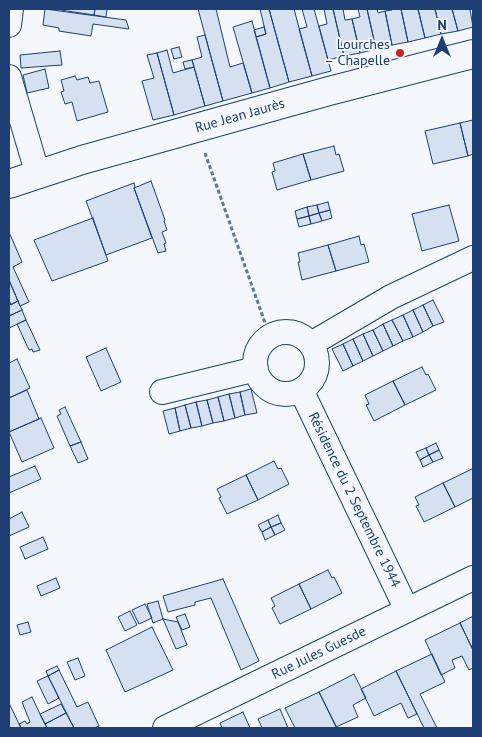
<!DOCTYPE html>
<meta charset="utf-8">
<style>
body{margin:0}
#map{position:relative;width:482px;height:737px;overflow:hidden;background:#f4f7fb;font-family:"PT Sans",sans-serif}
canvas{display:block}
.frame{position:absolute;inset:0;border:10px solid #1d3f73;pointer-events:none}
.north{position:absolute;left:417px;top:15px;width:50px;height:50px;-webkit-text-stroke:4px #f4f7fb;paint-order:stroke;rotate:0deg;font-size:14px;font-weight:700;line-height:20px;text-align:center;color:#1d3f73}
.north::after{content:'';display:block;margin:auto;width:18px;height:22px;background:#1d3f73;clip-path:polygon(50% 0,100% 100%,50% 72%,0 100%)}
</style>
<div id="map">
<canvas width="482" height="737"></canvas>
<div class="frame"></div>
<div class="north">N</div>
</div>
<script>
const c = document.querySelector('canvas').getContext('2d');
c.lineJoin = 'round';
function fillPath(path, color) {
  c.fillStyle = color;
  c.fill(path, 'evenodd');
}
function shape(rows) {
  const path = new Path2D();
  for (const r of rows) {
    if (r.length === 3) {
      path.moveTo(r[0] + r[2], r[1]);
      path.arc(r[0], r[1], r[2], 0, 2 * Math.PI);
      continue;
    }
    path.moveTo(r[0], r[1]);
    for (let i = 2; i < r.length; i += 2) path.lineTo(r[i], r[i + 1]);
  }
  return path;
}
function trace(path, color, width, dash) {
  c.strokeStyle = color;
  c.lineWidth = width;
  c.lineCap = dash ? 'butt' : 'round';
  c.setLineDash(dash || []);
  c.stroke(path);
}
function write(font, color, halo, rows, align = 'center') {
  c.font = font + ' "PT Sans",sans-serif';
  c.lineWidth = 4;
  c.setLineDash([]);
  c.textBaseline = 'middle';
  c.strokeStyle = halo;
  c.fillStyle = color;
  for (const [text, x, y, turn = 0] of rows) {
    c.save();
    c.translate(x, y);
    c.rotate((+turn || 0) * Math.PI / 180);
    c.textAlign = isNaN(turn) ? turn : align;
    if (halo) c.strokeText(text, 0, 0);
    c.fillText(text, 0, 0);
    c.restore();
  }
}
const building = shape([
 [45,9,126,20,129,29,93,24,91,36,59,31,59,28,43,25,45,9],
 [54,9,95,9,94,15,54,9],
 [95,9,107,9,106,17,94,15,95,9],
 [198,9,216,9,230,67,243,63,252,93,223,101,198,9],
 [260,9,269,9,289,82,270,88,256,37,266,34,260,9],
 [269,9,294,9,312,76,289,82,269,9],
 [302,9,314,9,331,71,312,76,299,29,307,27,302,9],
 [324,9,333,9,344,56,328,60,319,26,327,24,324,9],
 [333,9,343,9,345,20,352,19,360,53,344,56,333,9],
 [358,9,367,9,376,49,360,53,352,19,360,17,358,9],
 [367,9,377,9,378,13,385,11,392,45,376,49,367,9],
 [392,9,401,9,408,42,392,45,385,11,392,10,392,9],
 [401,9,418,9,425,38,408,42,401,9],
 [418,9,435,9,441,34,425,38,418,9],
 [435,9,452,9,458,31,441,34,435,9],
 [452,9,470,9,473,27,458,31,452,9],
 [252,21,270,88,252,93,233,27,252,21],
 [264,27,266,34,256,37,254,30,264,27],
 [205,35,223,101,205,106,192,60,202,57,197,37,205,35],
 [179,47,182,57,174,59,171,49,179,47],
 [167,50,173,73,194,67,205,106,174,115,157,53,167,50],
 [60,51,62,65,21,68,20,55,60,51],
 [157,53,174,115,153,120,142,81,154,78,147,55,157,53],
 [192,60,194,67,185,69,183,62,192,60],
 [45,69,49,88,27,93,23,75,45,69],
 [75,76,77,80,88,77,90,83,99,81,108,112,77,121,72,102,65,104,61,92,64,91,61,80,75,76],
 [473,120,473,154,468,156,460,123,473,120],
 [460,123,468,156,433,164,425,131,460,123],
 [334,146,336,155,339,154,344,171,311,180,303,154,334,146],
 [303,154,311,180,277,190,272,172,275,171,273,163,303,154],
 [151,181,165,220,164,221,167,230,162,232,166,243,164,244,166,251,158,253,134,188,151,181],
 [134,183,135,187,134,188,152,238,106,255,86,201,134,183],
 [328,202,330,210,319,213,317,205,328,202],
 [317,205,319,213,309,216,307,207,317,205],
 [449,205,459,241,422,251,412,214,449,205],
 [307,207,309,216,297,219,295,211,307,207],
 [330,210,332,218,322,221,319,213,330,210],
 [319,213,322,221,311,224,309,216,319,213],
 [309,216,311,224,299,227,297,219,309,216],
 [93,218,108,261,52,281,34,240,93,218],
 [9,232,22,262,13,267,29,302,20,306,9,280,9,232],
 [359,236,361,245,364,244,369,262,336,271,328,245,359,236],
 [328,245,336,271,302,280,298,262,300,262,298,253,328,245],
 [9,280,18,301,11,305,9,300,9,280],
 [433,300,444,322,433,326,423,305,433,300],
 [18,301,22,310,9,316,9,305,18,301],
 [423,305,433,326,423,332,413,310,423,305],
 [22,310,26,320,9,328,9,316,22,310],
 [413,310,423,332,413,337,403,315,413,310],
 [403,315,413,337,403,341,392,320,403,315],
 [26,320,40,350,33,352,32,349,29,350,17,324,26,320],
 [392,320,403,341,393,346,383,324,392,320],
 [383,324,393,346,383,351,373,330,383,324],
 [373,330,383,351,373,356,363,334,373,330],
 [363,334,373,356,363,361,353,339,363,334],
 [353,339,363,361,353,366,343,344,353,339],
 [343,344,353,366,343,371,332,349,343,344],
 [106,348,121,382,101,391,86,357,106,348],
 [17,359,30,388,9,398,9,363,17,359],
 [422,367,426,375,428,374,436,390,405,405,393,381,422,367],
 [393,381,405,405,374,421,366,405,369,404,365,395,393,381],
 [251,389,257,413,245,415,240,392,251,389],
 [27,390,39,419,9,432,9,398,27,390],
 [240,392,245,415,235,418,229,394,240,392],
 [229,394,235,418,224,421,218,397,229,394],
 [218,397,224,421,213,423,207,400,218,397],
 [207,400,213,423,202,426,196,402,207,400],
 [196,402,202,426,191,428,185,405,196,402],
 [185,405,191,428,180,431,175,408,185,405],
 [65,407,81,442,70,446,57,416,61,414,59,410,65,407],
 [175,408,180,431,169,434,163,411,175,408],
 [41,418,54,448,22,462,9,432,41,418],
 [81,442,88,459,78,463,70,446,81,442],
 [436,443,439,450,429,455,426,448,436,443],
 [426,448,429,455,420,460,416,452,426,448],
 [439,450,443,458,433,462,429,455,439,450],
 [429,455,433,462,423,467,420,460,429,455],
 [274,461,278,469,281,468,289,484,258,500,246,475,274,461],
 [35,466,41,479,9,493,9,477,35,466],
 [472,469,473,472,473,498,455,507,443,483,472,469],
 [246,475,258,500,227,514,219,498,221,497,217,489,246,475],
 [443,483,455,507,424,522,416,506,419,505,415,497,443,483],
 [22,512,29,527,9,536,9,519,22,512],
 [278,515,281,523,271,527,268,520,278,515],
 [268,520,271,527,262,532,258,525,268,520],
 [281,523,285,530,275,535,271,527,281,523],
 [271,527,275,535,265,540,262,532,271,527],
 [43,537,48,549,25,559,20,547,43,537],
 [328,570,332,578,334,577,342,593,311,609,299,584,328,570],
 [56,578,60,588,41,596,37,586,56,578],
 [223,579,259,661,241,670,211,598,195,602,195,605,168,612,163,596,223,579],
 [299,584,311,609,280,624,272,608,275,606,271,598,299,584],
 [158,601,163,619,153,623,147,604,158,601],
 [145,604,152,618,139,624,132,610,145,604],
 [130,611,137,625,125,631,118,617,130,611],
 [185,614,190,627,182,630,176,617,185,614],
 [473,616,473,650,460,623,473,616],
 [163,619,178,622,187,645,176,649,163,619],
 [28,622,31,632,20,635,17,625,28,622],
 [460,623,473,650,473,668,469,670,462,656,452,660,455,668,441,675,425,640,460,623],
 [152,627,173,670,125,692,106,650,152,627],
 [432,654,445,682,420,694,437,728,424,728,396,671,432,654],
 [78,658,85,676,75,680,67,662,78,658],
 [57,666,59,670,48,676,46,671,57,666],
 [59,670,77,707,88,702,99,726,94,728,74,728,48,676,59,670],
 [396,671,417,714,408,718,401,703,374,716,361,689,396,671],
 [354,674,366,698,353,705,358,717,336,727,319,692,354,674],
 [48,676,59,698,48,704,37,681,48,676],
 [319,692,337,728,295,728,285,708,319,692],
 [32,697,40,714,47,728,21,728,19,724,25,721,27,724,30,722,22,702,32,697],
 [9,703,19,724,21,728,9,728,9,703],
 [61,704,66,713,45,724,40,714,61,704],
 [280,709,288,728,262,728,258,719,280,709],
 [243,712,250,728,222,728,220,723,243,712],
 [66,713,74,728,47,728,45,724,66,713]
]);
fillPath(building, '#d5e0f0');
trace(building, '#1d3f73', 1);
const street = shape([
 [9,25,11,9],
 [9,77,38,175],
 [286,363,31],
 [311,344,391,297,473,258],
 [301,390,407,610],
 [162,392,256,369],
 [165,728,473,578]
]);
const secondary = shape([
 [9,184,82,160,196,128,329,91,473,54]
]);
trace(street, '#1d3f73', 26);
trace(secondary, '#1d3f73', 30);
trace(shape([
 [205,153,270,337]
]), '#5e769c', 3, [4, 2.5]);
trace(street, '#f4f7fb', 24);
trace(secondary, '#f4f7fb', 28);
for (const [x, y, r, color] of [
 [400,53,5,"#c62828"]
]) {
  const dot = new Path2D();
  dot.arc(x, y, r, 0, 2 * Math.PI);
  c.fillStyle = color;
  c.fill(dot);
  trace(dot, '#f4f7fb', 2);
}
write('14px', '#1d3f73', '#f4f7fb', [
 ["Lourches",390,45],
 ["– Chapelle",390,61]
], 'right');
write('14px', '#1d3f73', '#f4f7fb', [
 ["Rue Jean Jaurès",240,116,-16],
 ["Résidence du 2 Septembre 1944",354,500,64],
 ["Rue Jules Guesde",319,653,-26]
]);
</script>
